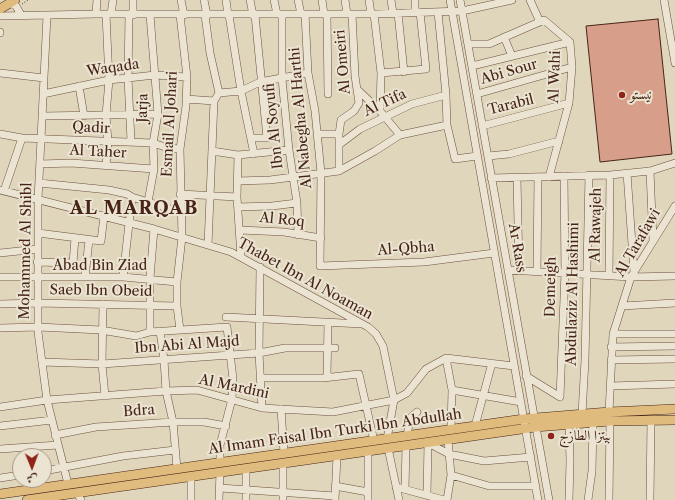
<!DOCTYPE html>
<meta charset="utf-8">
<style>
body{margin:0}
#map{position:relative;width:675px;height:500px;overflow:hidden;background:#e0d6bb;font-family:"Libre Caslon Text",Amiri,serif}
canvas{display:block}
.north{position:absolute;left:12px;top:448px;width:40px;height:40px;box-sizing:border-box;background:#ebe4d3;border:1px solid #a99787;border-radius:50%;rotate:179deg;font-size:11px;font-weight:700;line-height:16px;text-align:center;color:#472416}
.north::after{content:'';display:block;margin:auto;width:14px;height:18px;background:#8f2418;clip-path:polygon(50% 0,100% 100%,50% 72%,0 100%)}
</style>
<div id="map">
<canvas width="675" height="500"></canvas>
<div class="north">ش</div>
</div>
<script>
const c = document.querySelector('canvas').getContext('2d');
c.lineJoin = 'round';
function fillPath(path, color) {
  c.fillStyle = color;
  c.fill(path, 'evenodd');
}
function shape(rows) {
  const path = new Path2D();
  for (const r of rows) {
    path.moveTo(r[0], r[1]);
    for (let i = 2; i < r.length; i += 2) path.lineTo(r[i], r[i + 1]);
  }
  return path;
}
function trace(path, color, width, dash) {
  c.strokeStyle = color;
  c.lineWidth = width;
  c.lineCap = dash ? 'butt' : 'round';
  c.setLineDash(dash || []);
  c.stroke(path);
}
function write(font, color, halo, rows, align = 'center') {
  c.font = font + ' "Libre Caslon Text",Amiri,serif';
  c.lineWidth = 4;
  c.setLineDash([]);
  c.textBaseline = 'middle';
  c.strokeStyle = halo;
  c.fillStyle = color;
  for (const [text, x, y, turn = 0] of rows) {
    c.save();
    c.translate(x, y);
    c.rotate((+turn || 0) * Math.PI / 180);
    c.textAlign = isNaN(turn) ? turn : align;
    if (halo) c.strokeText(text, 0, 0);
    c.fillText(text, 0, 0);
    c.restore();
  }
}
const building = shape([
 [658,19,672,154,600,162,586,26,658,19]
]);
fillPath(building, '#d79f8a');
trace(building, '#472416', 1);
const minor = shape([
 [133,0,133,15],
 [181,0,184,15],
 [204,0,207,15],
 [226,0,228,15],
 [250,0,253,15],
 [274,0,277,14],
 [298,0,301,14],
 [322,0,324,14],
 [345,0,347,14],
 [369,0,371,14],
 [391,0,393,13],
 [415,0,415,12],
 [450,0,538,500],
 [460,0,549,500],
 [530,0,540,22],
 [664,0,675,63],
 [10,3,16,6,21,15],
 [438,12,446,95,447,125,455,159,477,156],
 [398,13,404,72],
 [96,14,97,0],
 [111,14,113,0],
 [282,14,282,79,289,150,297,203,298,235],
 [305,14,308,73,315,111,321,173,320,266,424,262,494,253],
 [327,14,328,94],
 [374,14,381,73,380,111],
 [129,15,128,78,131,141],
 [180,15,187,77,186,106,180,149,182,237,177,282,177,306,180,330],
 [205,15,210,53,219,93],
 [229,15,241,91,254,154],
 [0,16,96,14,374,14,462,11,512,0],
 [47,16,38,200,38,332,47,400,68,484],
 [0,33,0,32],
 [504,37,512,56],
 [468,44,489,44,544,20,570,42,572,67,569,103,549,177],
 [472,66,570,42],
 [0,73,44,78],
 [381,73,426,69,420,12],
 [79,86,84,116],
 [359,91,380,111,400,135],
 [43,94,109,80,155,75,187,77],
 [477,94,572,67],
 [186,99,214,101,219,93,241,91,260,82,308,73],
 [43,116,158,114],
 [482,126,569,103],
 [0,134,22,138,153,143,168,148,180,149],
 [317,134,339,134],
 [252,138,267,138,255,15],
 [340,144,360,129,412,104,446,95],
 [212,151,238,155,289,150],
 [238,155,237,197,241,257],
 [488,156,509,154,559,141],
 [40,164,71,163,154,169],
 [106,166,108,142,106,115,109,80,106,14],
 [339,171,339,134,341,120,354,111,359,103,355,76,352,14],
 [650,171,653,241],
 [627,173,634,272],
 [491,178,610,175,650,171,675,163],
 [517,178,519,270],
 [237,181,270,180,339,171,375,151,400,135,447,125],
 [39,183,109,190,127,194,132,197,180,212],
 [0,190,154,229,231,252,368,327,376,334,383,346,394,400,387,439],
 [4,191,22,138],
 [180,194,237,197],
 [148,202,154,169,153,143,158,114,150,15],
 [238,207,272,206,297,203],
 [240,230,284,232,321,238],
 [38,233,101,241,104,216],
 [208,245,214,101],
 [0,253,38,249],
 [37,262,73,263,75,238],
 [260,267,259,353,262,408],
 [508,270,631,277,675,276],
 [537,271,538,177],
 [609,275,610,175],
 [0,277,123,277,177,282],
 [85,277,89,240],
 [123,277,132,197],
 [0,304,38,303,177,306],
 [103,304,102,364,105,396],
 [622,306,675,303],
 [226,317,362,324],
 [0,328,38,327,101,330,136,336,150,332,227,327,233,379,232,399,220,445,220,462],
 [160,331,164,360,166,391,173,422,177,468],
 [150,332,150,278,154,229],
 [613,334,675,334],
 [611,347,675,346],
 [446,358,452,390,451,430],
 [611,360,675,359],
 [42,362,102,364,259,353,285,348,335,348],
 [526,376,560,397,565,273,564,176],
 [327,377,328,323],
 [260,378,323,378,359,374,374,441],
 [610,386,675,384],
 [452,390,521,402],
 [0,407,47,400,166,391,197,390,262,408,333,412,394,400,407,393,426,369,446,358,514,366],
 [281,409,284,453],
 [609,412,613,334,631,277,675,206],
 [582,414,585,360,589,175],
 [569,424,570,461,569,500],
 [0,426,52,420],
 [475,426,492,363],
 [55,435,96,427,173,422,204,422,226,426],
 [407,436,410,418,417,412],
 [388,448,399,500],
 [0,449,58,445],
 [368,451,368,500],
 [283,463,283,500],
 [246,469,246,500],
 [44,471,123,456,175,450],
 [451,475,489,486,536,486],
 [0,478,20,475],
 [335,486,368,492],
 [396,487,444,500],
 [220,488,335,496],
 [405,489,406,446],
 [77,493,81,500],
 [427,495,428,443,449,454,484,461,531,457],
 [191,500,191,477],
 [219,500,220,472],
 [335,500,337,456],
 [447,500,451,475,448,440],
 [588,500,592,471,593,422],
 [609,500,610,421],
 [650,500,651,420]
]);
const major = shape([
 [0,9,15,0],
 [0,494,524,419,609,412,675,409],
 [27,500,535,427,610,421,675,420]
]);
trace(minor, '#6d503f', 8);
trace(major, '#472416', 10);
trace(shape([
 [22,4,28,0]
]), '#472416', 1, [1, 2]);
trace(minor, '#ebe4d3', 7);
trace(major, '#e0bb7e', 9);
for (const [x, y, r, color] of [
 [622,95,4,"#8f2418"],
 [551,436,4,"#8f2418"]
]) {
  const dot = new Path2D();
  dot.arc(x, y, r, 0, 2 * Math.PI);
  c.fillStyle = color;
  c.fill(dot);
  trace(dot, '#ebe4d3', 1.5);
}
write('14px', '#472416', '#ebe4d3', [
 ["Al Omeiri",343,62,-95],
 ["Waqada",113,68,-8],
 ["Abi Sour",509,72,-16],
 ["Al Wahi",555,77,-88],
 ["Al Tifa",385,103,-25],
 ["Tarabil",511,105,-14],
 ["Jarja",143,108,-89],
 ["Al Nabegha Al Harthi",301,118,-95],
 ["Esmail Al Johari",170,124,-87],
 ["Ibn Al Soyufi",274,126,-96],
 ["Qadir",91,128,3],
 ["Al Taher",98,152,3],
 ["Al Roq",282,220,6],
 ["Al Rawajeh",596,225,-89],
 ["Al Tarafawi",638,243,-60],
 ["Ar Rass",517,248,80],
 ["Al-Qbha",406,249,-4],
 ["Mohammed Al Shibl",26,251,-89],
 ["Abad Bin Ziad",100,266],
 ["Thabet Ibn Al Noaman",305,279,29],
 ["Demeigh",551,287,-89],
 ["Saeb Ibn Obeid",101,291,1],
 ["Abdulaziz Al Hashimi",573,294,-89],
 ["Ibn Abi Al Majd",187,345,-4],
 ["Al Mardini",234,387,12],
 ["Bdra",139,411,-4],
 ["Al Imam Faisal Ibn Turki Ibn Abdullah",335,432,-8]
]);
write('14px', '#472416', '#ebe4d3', [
 ["نيستو",630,95],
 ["بيتزا الطازج",559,436]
], 'left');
c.letterSpacing = '1px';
write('bold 18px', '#472416', '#ebe4d3', [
 ["AL MARQAB",134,209]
]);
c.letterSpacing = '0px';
</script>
